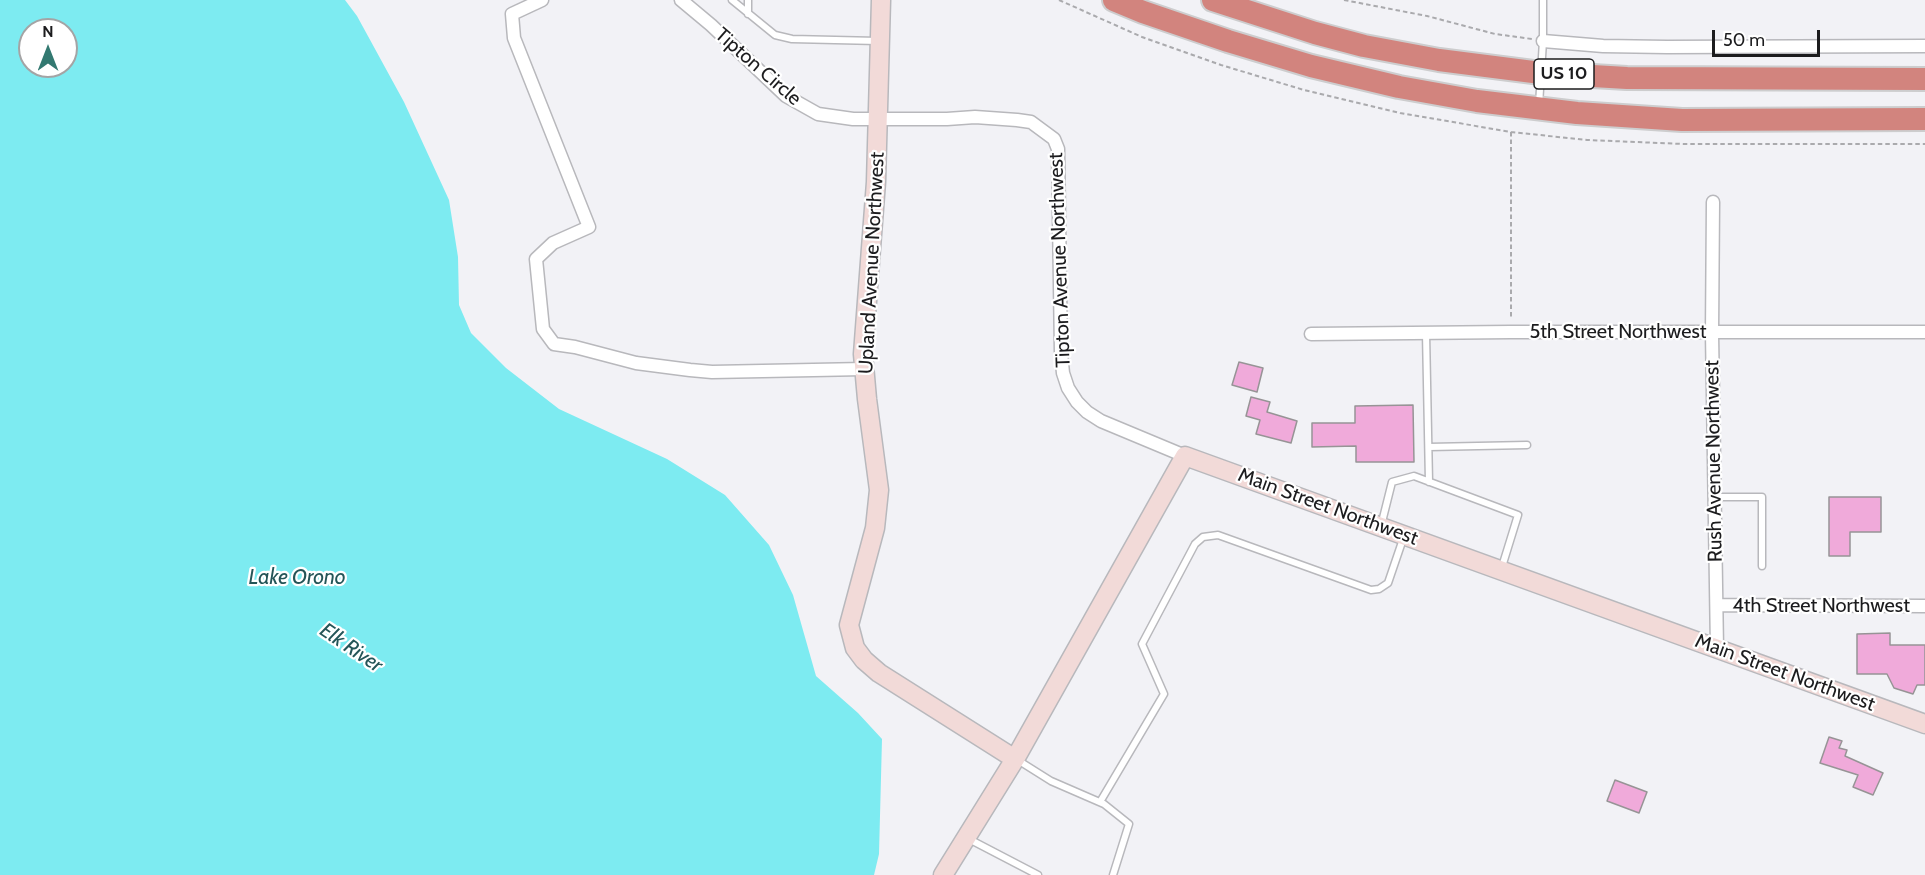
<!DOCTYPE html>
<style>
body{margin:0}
#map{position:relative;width:1925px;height:875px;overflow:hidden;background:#f2f2f6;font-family:Cabin,sans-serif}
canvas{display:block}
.north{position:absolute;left:18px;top:18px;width:60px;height:60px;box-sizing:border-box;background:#fff;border:2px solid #a4a4a5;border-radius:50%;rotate:0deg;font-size:16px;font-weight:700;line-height:24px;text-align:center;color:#1c1c1e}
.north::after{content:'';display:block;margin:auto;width:21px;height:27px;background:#337971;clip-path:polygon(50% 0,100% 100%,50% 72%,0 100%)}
.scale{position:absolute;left:1712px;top:30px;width:108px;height:27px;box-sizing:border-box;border:3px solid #1c1c1e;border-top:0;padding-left:8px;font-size:18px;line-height:21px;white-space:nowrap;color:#1c1c1e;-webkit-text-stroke:4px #fff;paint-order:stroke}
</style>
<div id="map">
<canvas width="1925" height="875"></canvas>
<div class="north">N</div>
<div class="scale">50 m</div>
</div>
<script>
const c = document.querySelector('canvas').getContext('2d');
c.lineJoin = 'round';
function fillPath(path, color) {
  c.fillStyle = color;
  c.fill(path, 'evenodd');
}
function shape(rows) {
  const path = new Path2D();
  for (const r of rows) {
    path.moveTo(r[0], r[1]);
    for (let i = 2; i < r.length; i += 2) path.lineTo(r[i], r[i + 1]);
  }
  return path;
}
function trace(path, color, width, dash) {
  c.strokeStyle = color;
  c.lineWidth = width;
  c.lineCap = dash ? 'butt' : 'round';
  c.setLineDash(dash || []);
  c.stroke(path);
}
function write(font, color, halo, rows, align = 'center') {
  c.font = font + ' Cabin,sans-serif';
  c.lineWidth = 4.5;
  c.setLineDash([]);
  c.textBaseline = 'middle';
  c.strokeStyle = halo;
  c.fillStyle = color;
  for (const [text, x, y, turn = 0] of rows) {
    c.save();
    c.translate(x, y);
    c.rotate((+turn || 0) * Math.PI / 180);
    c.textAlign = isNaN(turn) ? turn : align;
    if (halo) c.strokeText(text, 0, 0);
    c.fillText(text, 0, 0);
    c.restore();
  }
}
fillPath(shape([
 [0,0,345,0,357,16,404,102,449,200,458,257,459,305,471,333,506,368,559,409,667,459,725,495,769,545,793,595,816,676,858,713,882,739,879,854,874,875,0,875],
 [30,30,66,30,66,66,30,66]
]), '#7debf1');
const building = shape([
 [1239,362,1263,368,1257,392,1232,385,1239,362],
 [1251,397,1270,402,1267,412,1297,421,1291,443,1256,434,1260,420,1246,416,1251,397],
 [1413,405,1414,462,1356,462,1356,446,1312,447,1312,423,1355,423,1355,406,1413,405],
 [1829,497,1881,497,1881,532,1850,532,1850,556,1829,556,1829,497],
 [1890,633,1890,645,1925,645,1925,685,1917,685,1913,694,1894,688,1887,674,1857,674,1857,634,1890,633],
 [1829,737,1842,741,1839,748,1847,750,1845,756,1883,773,1873,795,1853,787,1858,775,1820,763,1829,737],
 [1615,780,1647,792,1639,813,1607,801,1615,780]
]);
fillPath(building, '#f0aada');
trace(building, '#979496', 1.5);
const lane = shape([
 [732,0,775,35,792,39,878,41],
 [748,14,748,0],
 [1539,105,1543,41,1543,0],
 [1426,333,1429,482],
 [1429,447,1527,445],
 [1715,497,1762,497,1762,566],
 [1381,526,1392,482,1414,476,1518,515,1501,570],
 [1016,759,1051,781,1104,804,1129,824,1113,875],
 [1100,802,1164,694,1142,644,1195,544,1203,537,1218,535,1371,590,1379,589,1388,583,1403,539],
 [967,838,1038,875]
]);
const street = shape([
 [542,0,512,14,514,38,589,227,553,243,536,259,543,329,554,344,575,347,636,363,690,370,712,372,864,369],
 [681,0,711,25,786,96,818,114,853,119,947,119,975,117,1017,120,1031,122,1054,139,1058,149,1061,353,1063,373,1068,388,1077,402,1087,412,1101,421,1185,456],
 [1543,41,1603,46,1667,47,1925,46],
 [1713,202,1712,333,1717,649],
 [1311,334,1511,332,1925,332],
 [1717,605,1925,606]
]);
const secondary = shape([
 [881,0,876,182,863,354,867,399,879,490,875,528,849,625,855,648,864,660,879,673,1015,759],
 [943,875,1015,759,1185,456,1925,724]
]);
const highway = shape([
 [1114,0,1143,12,1228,41,1311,66,1399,87,1477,101,1577,113,1682,120,1925,119],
 [1213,0,1315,33,1364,46,1439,60,1541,73,1627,78,1925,79]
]);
trace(lane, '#b8b8bc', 9);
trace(street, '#b8b8bc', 15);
trace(secondary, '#b8b8bc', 21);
trace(highway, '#cdcdce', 26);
trace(shape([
 [1059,0,1142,37,1221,65,1304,90,1400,113,1511,132,1587,140,1683,144,1925,144],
 [1344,0,1427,16,1495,34,1532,39],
 [1511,132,1511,318]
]), '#aaaaad', 2, [4.5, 3]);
trace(lane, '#fff', 6);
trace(street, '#fff', 12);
trace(secondary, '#f2dad8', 18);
trace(highway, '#d2847e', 22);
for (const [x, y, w] of [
 [1564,74,60]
]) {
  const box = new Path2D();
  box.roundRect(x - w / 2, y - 15, w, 30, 4.5);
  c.fillStyle = '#fff';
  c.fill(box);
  trace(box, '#1c1c1e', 1.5);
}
write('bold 18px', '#1c1c1e', null, [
 ["US 10",1564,74]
]);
write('20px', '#1c1c1e', '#fff', [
 ["Tipton Circle",758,67,41],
 ["Tipton Avenue Northwest",1060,260,-92],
 ["Upland Avenue Northwest",872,263,-87],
 ["5th Street Northwest",1618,332],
 ["Rush Avenue Northwest",1714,461,-91],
 ["Main Street Northwest",1328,507,20],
 ["4th Street Northwest",1821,606],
 ["Main Street Northwest",1785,673,20]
]);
write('italic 21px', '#245558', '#fff', [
 ["Lake Orono",297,578],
 ["Elk River",351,648,34]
]);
</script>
